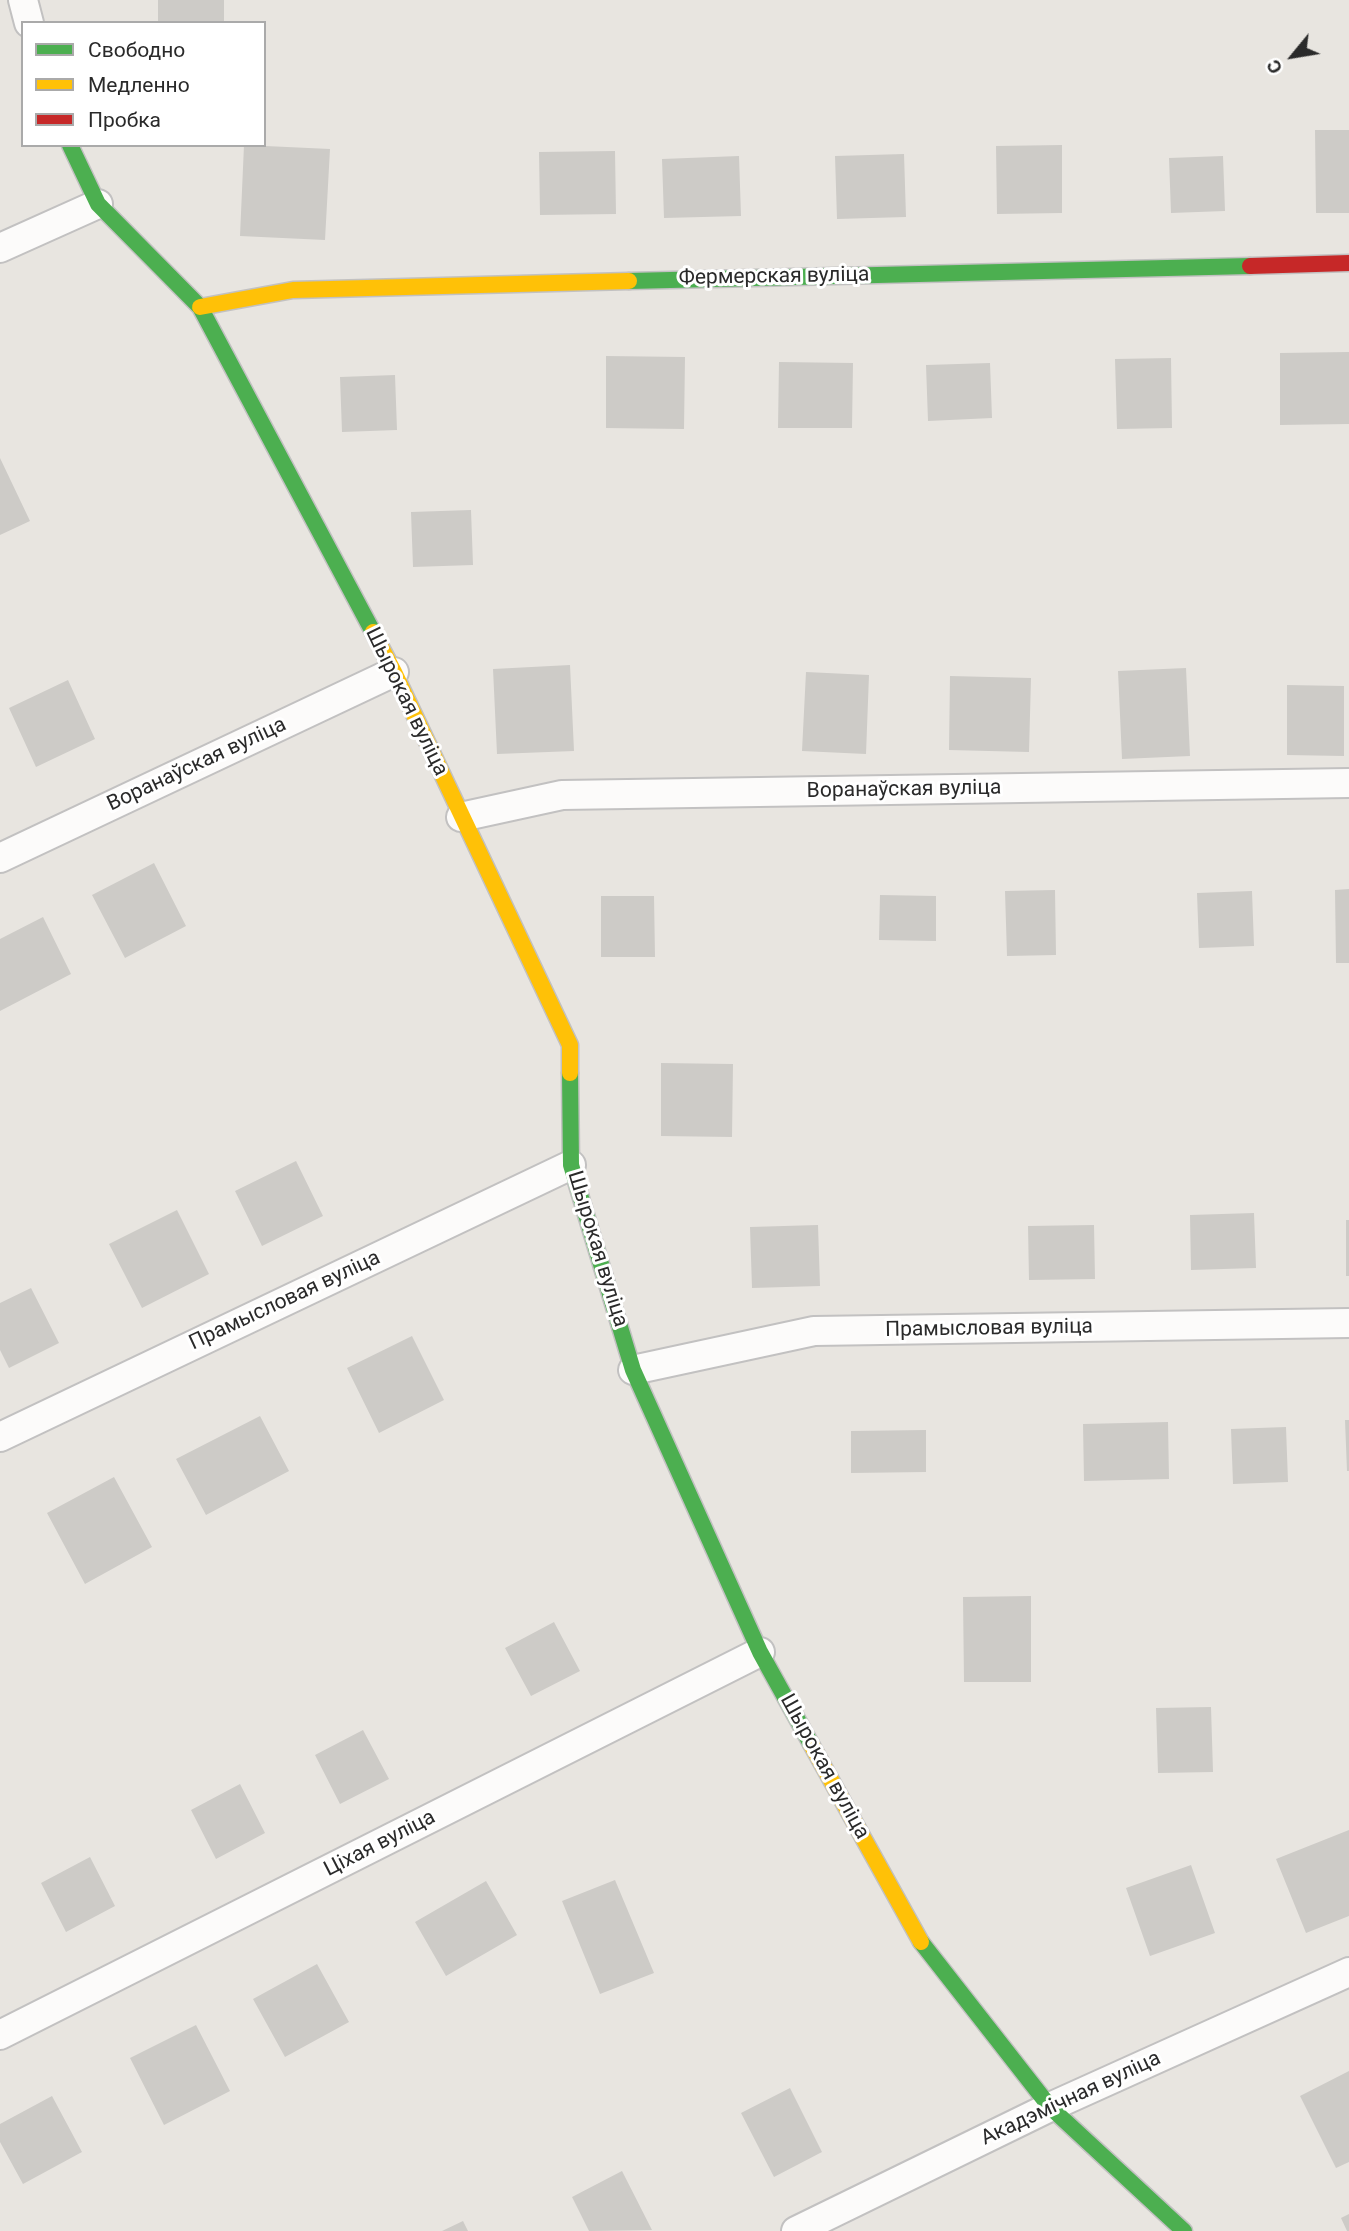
<!DOCTYPE html>
<meta charset="utf-8">
<style>
body{margin:0}
#map{position:relative;width:1349px;height:2231px;overflow:hidden;background:#e8e5e0;font-family:Roboto,sans-serif}
canvas{display:block}
.legend{position:absolute;left:21px;top:21px;width:245px;height:126px;box-sizing:border-box;background:#fff;border:2px solid #aaa;margin:0;padding:9px 12px;list-style:none;font-size:21px;color:#2a2a2a}
.legend li{display:flex;align-items:center;gap:14px;height:35px}
.legend b{width:35px;border:2px solid #aaa}
.north{position:absolute;left:1258px;top:21px;width:70px;height:70px;-webkit-text-stroke:5px #fff;paint-order:stroke;rotate:240deg;font-size:19px;font-weight:700;line-height:28px;text-align:center;color:#2a2a2a}
.north::after{content:'';display:block;margin:auto;width:24px;height:32px;background:#2a2a2a;clip-path:polygon(50% 0,100% 100%,50% 72%,0 100%)}
</style>
<div id="map">
<canvas width="1349" height="2231"></canvas>
<ul class="legend">
<li><b style="height:9px;background:#4caf50"></b>Свободно</li>
<li><b style="height:9px;background:#ffc107"></b>Медленно</li>
<li><b style="height:9px;background:#c62828"></b>Пробка</li>
</ul>
<div class="north">С</div>
</div>
<script>
const c = document.querySelector('canvas').getContext('2d');
c.lineJoin = 'round';
function fillPath(path, color) {
  c.fillStyle = color;
  c.fill(path, 'evenodd');
}
function shape(rows) {
  const path = new Path2D();
  for (const r of rows) {
    path.moveTo(r[0], r[1]);
    for (let i = 2; i < r.length; i += 2) path.lineTo(r[i], r[i + 1]);
  }
  return path;
}
function trace(path, color, width, dash) {
  c.strokeStyle = color;
  c.lineWidth = width;
  c.lineCap = dash ? 'butt' : 'round';
  c.setLineDash(dash || []);
  c.stroke(path);
}
function write(font, color, halo, rows, align = 'center') {
  c.font = font + ' Roboto,sans-serif';
  c.lineWidth = 6;
  c.setLineDash([]);
  c.textBaseline = 'middle';
  c.strokeStyle = halo;
  c.fillStyle = color;
  for (const [text, x, y, turn = 0] of rows) {
    c.save();
    c.translate(x, y);
    c.rotate((+turn || 0) * Math.PI / 180);
    c.textAlign = isNaN(turn) ? turn : align;
    if (halo) c.strokeText(text, 0, 0);
    c.fillText(text, 0, 0);
    c.restore();
  }
}
fillPath(shape([
 [158,0,224,0,224,23,158,23],
 [1315,130,1349,130,1349,213,1316,213],
 [244,145,330,149,325,240,240,236],
 [1062,145,1062,213,997,214,996,146],
 [615,151,616,214,540,215,539,152],
 [904,154,906,217,837,219,835,156],
 [739,156,741,216,664,218,662,159],
 [1223,156,1225,211,1171,213,1169,158],
 [1349,352,1349,424,1280,425,1280,353],
 [606,356,685,357,684,429,606,428],
 [1171,358,1172,428,1117,429,1115,359],
 [779,362,853,363,852,428,778,428],
 [990,363,992,418,928,421,926,365],
 [395,375,397,430,342,432,340,377],
 [0,458,30,521,0,535],
 [471,510,473,565,413,567,411,512],
 [570,665,574,751,497,754,493,669],
 [1186,668,1190,756,1122,759,1118,671],
 [806,672,869,675,866,754,802,751],
 [950,676,1031,678,1029,752,949,750],
 [68,680,95,739,36,767,9,708],
 [1287,685,1344,686,1344,756,1287,755],
 [154,863,186,926,125,958,92,895],
 [1349,889,1349,963,1336,963,1335,890],
 [1055,890,1056,955,1007,956,1005,891],
 [1252,891,1254,946,1199,948,1197,893],
 [880,895,936,896,936,941,879,940],
 [601,896,654,896,655,957,601,957],
 [43,917,71,974,0,1011,0,939],
 [661,1063,733,1064,732,1137,661,1136],
 [296,1161,323,1216,262,1246,235,1191],
 [177,1210,209,1274,142,1308,109,1244],
 [1254,1213,1256,1268,1191,1270,1190,1215],
 [1346,1220,1349,1220,1349,1276,1346,1276],
 [818,1225,820,1286,752,1288,750,1227],
 [1094,1225,1095,1279,1029,1280,1028,1226],
 [31,1288,59,1343,9,1368,0,1350,0,1303],
 [412,1336,444,1400,379,1433,347,1368],
 [260,1416,289,1471,206,1515,176,1459],
 [1345,1420,1349,1420,1349,1471,1347,1471],
 [1168,1422,1169,1479,1084,1481,1083,1424],
 [1286,1427,1288,1482,1233,1484,1231,1429],
 [926,1430,926,1472,851,1473,851,1431],
 [114,1477,152,1547,85,1584,47,1513],
 [1031,1596,1031,1682,964,1682,963,1597],
 [554,1622,580,1671,531,1696,505,1648],
 [1211,1707,1213,1772,1158,1773,1156,1708],
 [363,1730,389,1779,340,1804,315,1755],
 [240,1784,265,1833,216,1859,191,1810],
 [1349,1830,1349,1916,1306,1933,1276,1859],
 [90,1857,115,1906,66,1932,41,1883],
 [1191,1865,1215,1933,1150,1956,1126,1888],
 [615,1880,654,1973,600,1994,562,1901],
 [486,1881,517,1935,446,1976,415,1922],
 [317,1964,349,2022,285,2057,253,1999],
 [196,2025,230,2091,164,2125,130,2058],
 [1349,2071,1349,2162,1336,2168,1300,2096],
 [790,2088,822,2152,774,2177,741,2113],
 [52,2096,82,2152,23,2184,0,2142,0,2124],
 [622,2171,652,2230,589,2231,572,2197],
 [1349,2214,1349,2231,1347,2231,1341,2218],
 [463,2221,468,2231,442,2231]
]), '#cdcbc7');
const street = shape([
 [23,0,29,23],
 [0,248,98,204],
 [461,817,562,795,1349,783],
 [0,858,394,672],
 [633,1370,814,1331,1349,1323],
 [0,1437,571,1165],
 [0,2035,760,1652],
 [796,2231,1050,2107,1349,1972]
]);
const fast = shape([
 [70,145,98,204,200,307,373,632],
 [629,281,1250,266],
 [570,1073,571,1165,633,1370,760,1652,811,1744],
 [921,1942,1050,2107,1184,2231]
]);
const slow = shape([
 [200,307,293,290,629,281],
 [373,632,394,672,570,1045,570,1073],
 [811,1744,921,1942]
]);
const jam = shape([
 [1250,266,1349,263]
]);
trace(street, '#c2c1c1', 32);
trace(fast, '#c2c1c1', 19);
trace(slow, '#c2c1c1', 19);
trace(jam, '#c2c1c1', 19);
trace(street, '#fcfbfa', 28);
trace(fast, '#4caf50', 16);
trace(slow, '#ffc107', 16);
trace(jam, '#c62828', 16);
write('21px', '#2a2a2a', '#fff', [
 ["Фермерская вуліца",774,277,-1],
 ["Шырокая вуліца",406,702,64],
 ["Воранаўская вуліца",197,765,-25],
 ["Воранаўская вуліца",904,790,-1],
 ["Шырокая вуліца",597,1249,73],
 ["Прамысловая вуліца",285,1301,-25],
 ["Прамысловая вуліца",989,1329,-1],
 ["Шырокая вуліца",824,1767,61],
 ["Ціхая вуліца",380,1844,-27],
 ["Акадэмічная вуліца",1071,2099,-25]
]);
</script>
